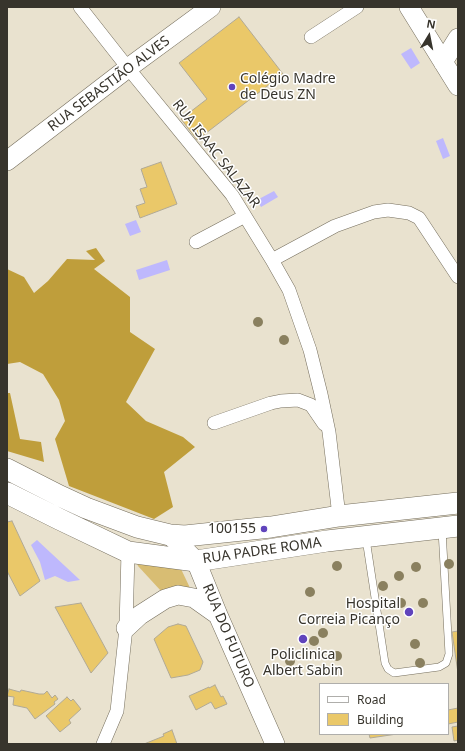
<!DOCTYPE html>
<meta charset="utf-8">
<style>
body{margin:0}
#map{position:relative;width:465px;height:751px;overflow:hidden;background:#e9e2cf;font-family:"Noto Sans",sans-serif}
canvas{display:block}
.frame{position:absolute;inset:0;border:8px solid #37342c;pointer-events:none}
.legend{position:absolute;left:319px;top:683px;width:130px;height:52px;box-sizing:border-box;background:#fff;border:1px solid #afaeab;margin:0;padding:5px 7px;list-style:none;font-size:12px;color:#37342c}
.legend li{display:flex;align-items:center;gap:8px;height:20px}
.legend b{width:20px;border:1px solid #afaeab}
.north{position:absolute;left:409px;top:16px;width:40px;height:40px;-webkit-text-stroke:3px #fff;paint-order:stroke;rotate:10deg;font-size:11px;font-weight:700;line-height:16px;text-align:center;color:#37342c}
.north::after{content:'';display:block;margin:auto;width:14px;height:18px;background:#37342c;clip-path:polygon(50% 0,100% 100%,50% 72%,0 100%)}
</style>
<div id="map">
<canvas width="465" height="751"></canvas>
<div class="frame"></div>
<ul class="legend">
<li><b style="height:5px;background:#fff"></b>Road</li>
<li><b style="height:11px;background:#eac869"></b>Building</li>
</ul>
<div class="north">N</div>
</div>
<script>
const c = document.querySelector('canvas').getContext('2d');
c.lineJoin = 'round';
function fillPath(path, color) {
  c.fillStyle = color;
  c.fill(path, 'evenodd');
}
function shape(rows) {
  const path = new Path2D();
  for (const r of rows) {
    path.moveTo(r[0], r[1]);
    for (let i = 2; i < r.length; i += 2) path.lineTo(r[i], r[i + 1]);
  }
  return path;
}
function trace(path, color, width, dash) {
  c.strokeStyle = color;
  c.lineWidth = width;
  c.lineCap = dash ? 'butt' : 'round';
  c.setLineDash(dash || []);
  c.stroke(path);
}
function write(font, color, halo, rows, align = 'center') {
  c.font = font + ' "Noto Sans",sans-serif';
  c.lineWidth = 3;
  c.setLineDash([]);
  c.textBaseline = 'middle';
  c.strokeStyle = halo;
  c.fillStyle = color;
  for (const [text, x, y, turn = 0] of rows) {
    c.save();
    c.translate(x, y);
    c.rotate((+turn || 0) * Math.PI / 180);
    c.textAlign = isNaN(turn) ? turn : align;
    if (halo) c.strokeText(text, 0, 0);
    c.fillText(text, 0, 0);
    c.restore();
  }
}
fillPath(shape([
 [137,563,181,569,191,590,161,591,138,566]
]), '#d8bd73');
fillPath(shape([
 [96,248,105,261,94,269,130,297,130,332,155,349,126,402,146,421,183,437,195,447,164,472,173,507,154,519,69,486,55,439,65,421,59,400,43,374,20,362,7,364,7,269,24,277,34,293,48,281,67,259,95,260,86,251],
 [7,393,10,393,20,439,41,442,44,462,7,451]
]), '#bf9e3b');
fillPath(shape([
 [411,48,420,63,411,69,401,54],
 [443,138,450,156,443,159,436,141],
 [274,191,278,197,261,207,257,200],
 [136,220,141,232,130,236,125,224],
 [167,260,170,270,139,280,136,270],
 [37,540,80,580,68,582,55,576,45,580,40,562,31,545]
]), '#beb8fd');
const building = shape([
 [239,17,283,74,197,140,181,119,207,99,179,63,239,17],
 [161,162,177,204,140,218,136,206,145,203,140,189,147,187,141,169,161,162],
 [12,521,40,581,20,596,7,571,7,522,12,521],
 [81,603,108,653,91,673,55,607,81,603],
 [178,624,186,626,203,662,200,670,188,675,171,678,154,639,168,627,178,624],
 [458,631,458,673,452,632,458,631],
 [215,685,221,697,223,696,227,704,215,709,211,702,196,710,189,696,209,687,209,688,215,685],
 [9,689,20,692,21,690,39,694,44,694,47,691,52,698,55,695,58,699,54,702,55,704,35,719,27,708,13,705,14,697,7,696,9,689],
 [67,697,71,701,73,699,81,709,69,720,71,723,60,732,46,716,67,697],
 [458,708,458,722,448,724,448,710,458,708],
 [458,726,458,740,454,741,452,727,458,726],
 [172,730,177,744,144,744,164,736,163,734,172,730],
 [369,734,397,734,370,738,369,734]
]);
fillPath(building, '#eac869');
trace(building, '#b0a996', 1);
const lane = shape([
 [366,539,385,663,388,669,394,673,439,667,446,663,449,654,442,530]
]);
const street = shape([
 [80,7,128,68,232,195,272,260,289,290,310,350,321,394,329,432,339,516],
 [311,37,357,7],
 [196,242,245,216],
 [272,260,335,226,374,212,388,210,409,213,419,218,458,277],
 [214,423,271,403,281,401,298,400,311,405,324,424],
 [103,744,117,711,126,628,128,552]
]);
const secondary = shape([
 [409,7,458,86],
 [443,62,458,38],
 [7,161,128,68,211,7],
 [170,535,196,561,218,615,275,744],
 [126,628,140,615,165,599,178,595,194,598,218,615]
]);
const primary = shape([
 [7,469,60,496,86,508,137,527,170,535,185,536,271,527,339,516,458,503],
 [7,493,59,519,128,552,196,561,327,541,458,526]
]);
trace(lane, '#756e5d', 8);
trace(street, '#756e5d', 14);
trace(secondary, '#756e5d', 20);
trace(primary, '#756e5d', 22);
trace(lane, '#fff', 7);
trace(street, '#fff', 13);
trace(secondary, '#fff', 19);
trace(primary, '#fff', 21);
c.fillStyle = '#8a805f';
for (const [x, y] of [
 [258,322],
 [284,340],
 [449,564],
 [337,566],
 [416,567],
 [399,576],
 [383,586],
 [310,592],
 [401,603],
 [423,603],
 [323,633],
 [314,641],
 [415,644],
 [337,656],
 [290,661],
 [420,663]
]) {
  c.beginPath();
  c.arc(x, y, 5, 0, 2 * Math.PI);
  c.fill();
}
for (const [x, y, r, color] of [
 [232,87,4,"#6044bc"],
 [264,529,4,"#6044bc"],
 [409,612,5,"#6044bc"],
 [303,639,5,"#6044bc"]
]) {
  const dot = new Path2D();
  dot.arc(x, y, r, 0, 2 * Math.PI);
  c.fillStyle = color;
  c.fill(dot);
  trace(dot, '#fff', 1.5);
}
write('14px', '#37342c', '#fff', [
 ["Colégio Madre",240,79,"left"],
 ["de Deus ZN",240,95,"left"],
 ["100155",256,529],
 ["Hospital",400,604],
 ["Correia Picanço",400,620],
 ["Policlinica",303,655,"center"],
 ["Albert Sabin",303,671,"center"]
], 'right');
write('14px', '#37342c', '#fff', [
 ["RUA SEBASTIÃO ALVES",109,84,-37],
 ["RUA ISAAC SALAZAR",216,154,52],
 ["RUA PADRE ROMA",262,551,-8],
 ["RUA DO FUTURO",228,636,67]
]);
</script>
